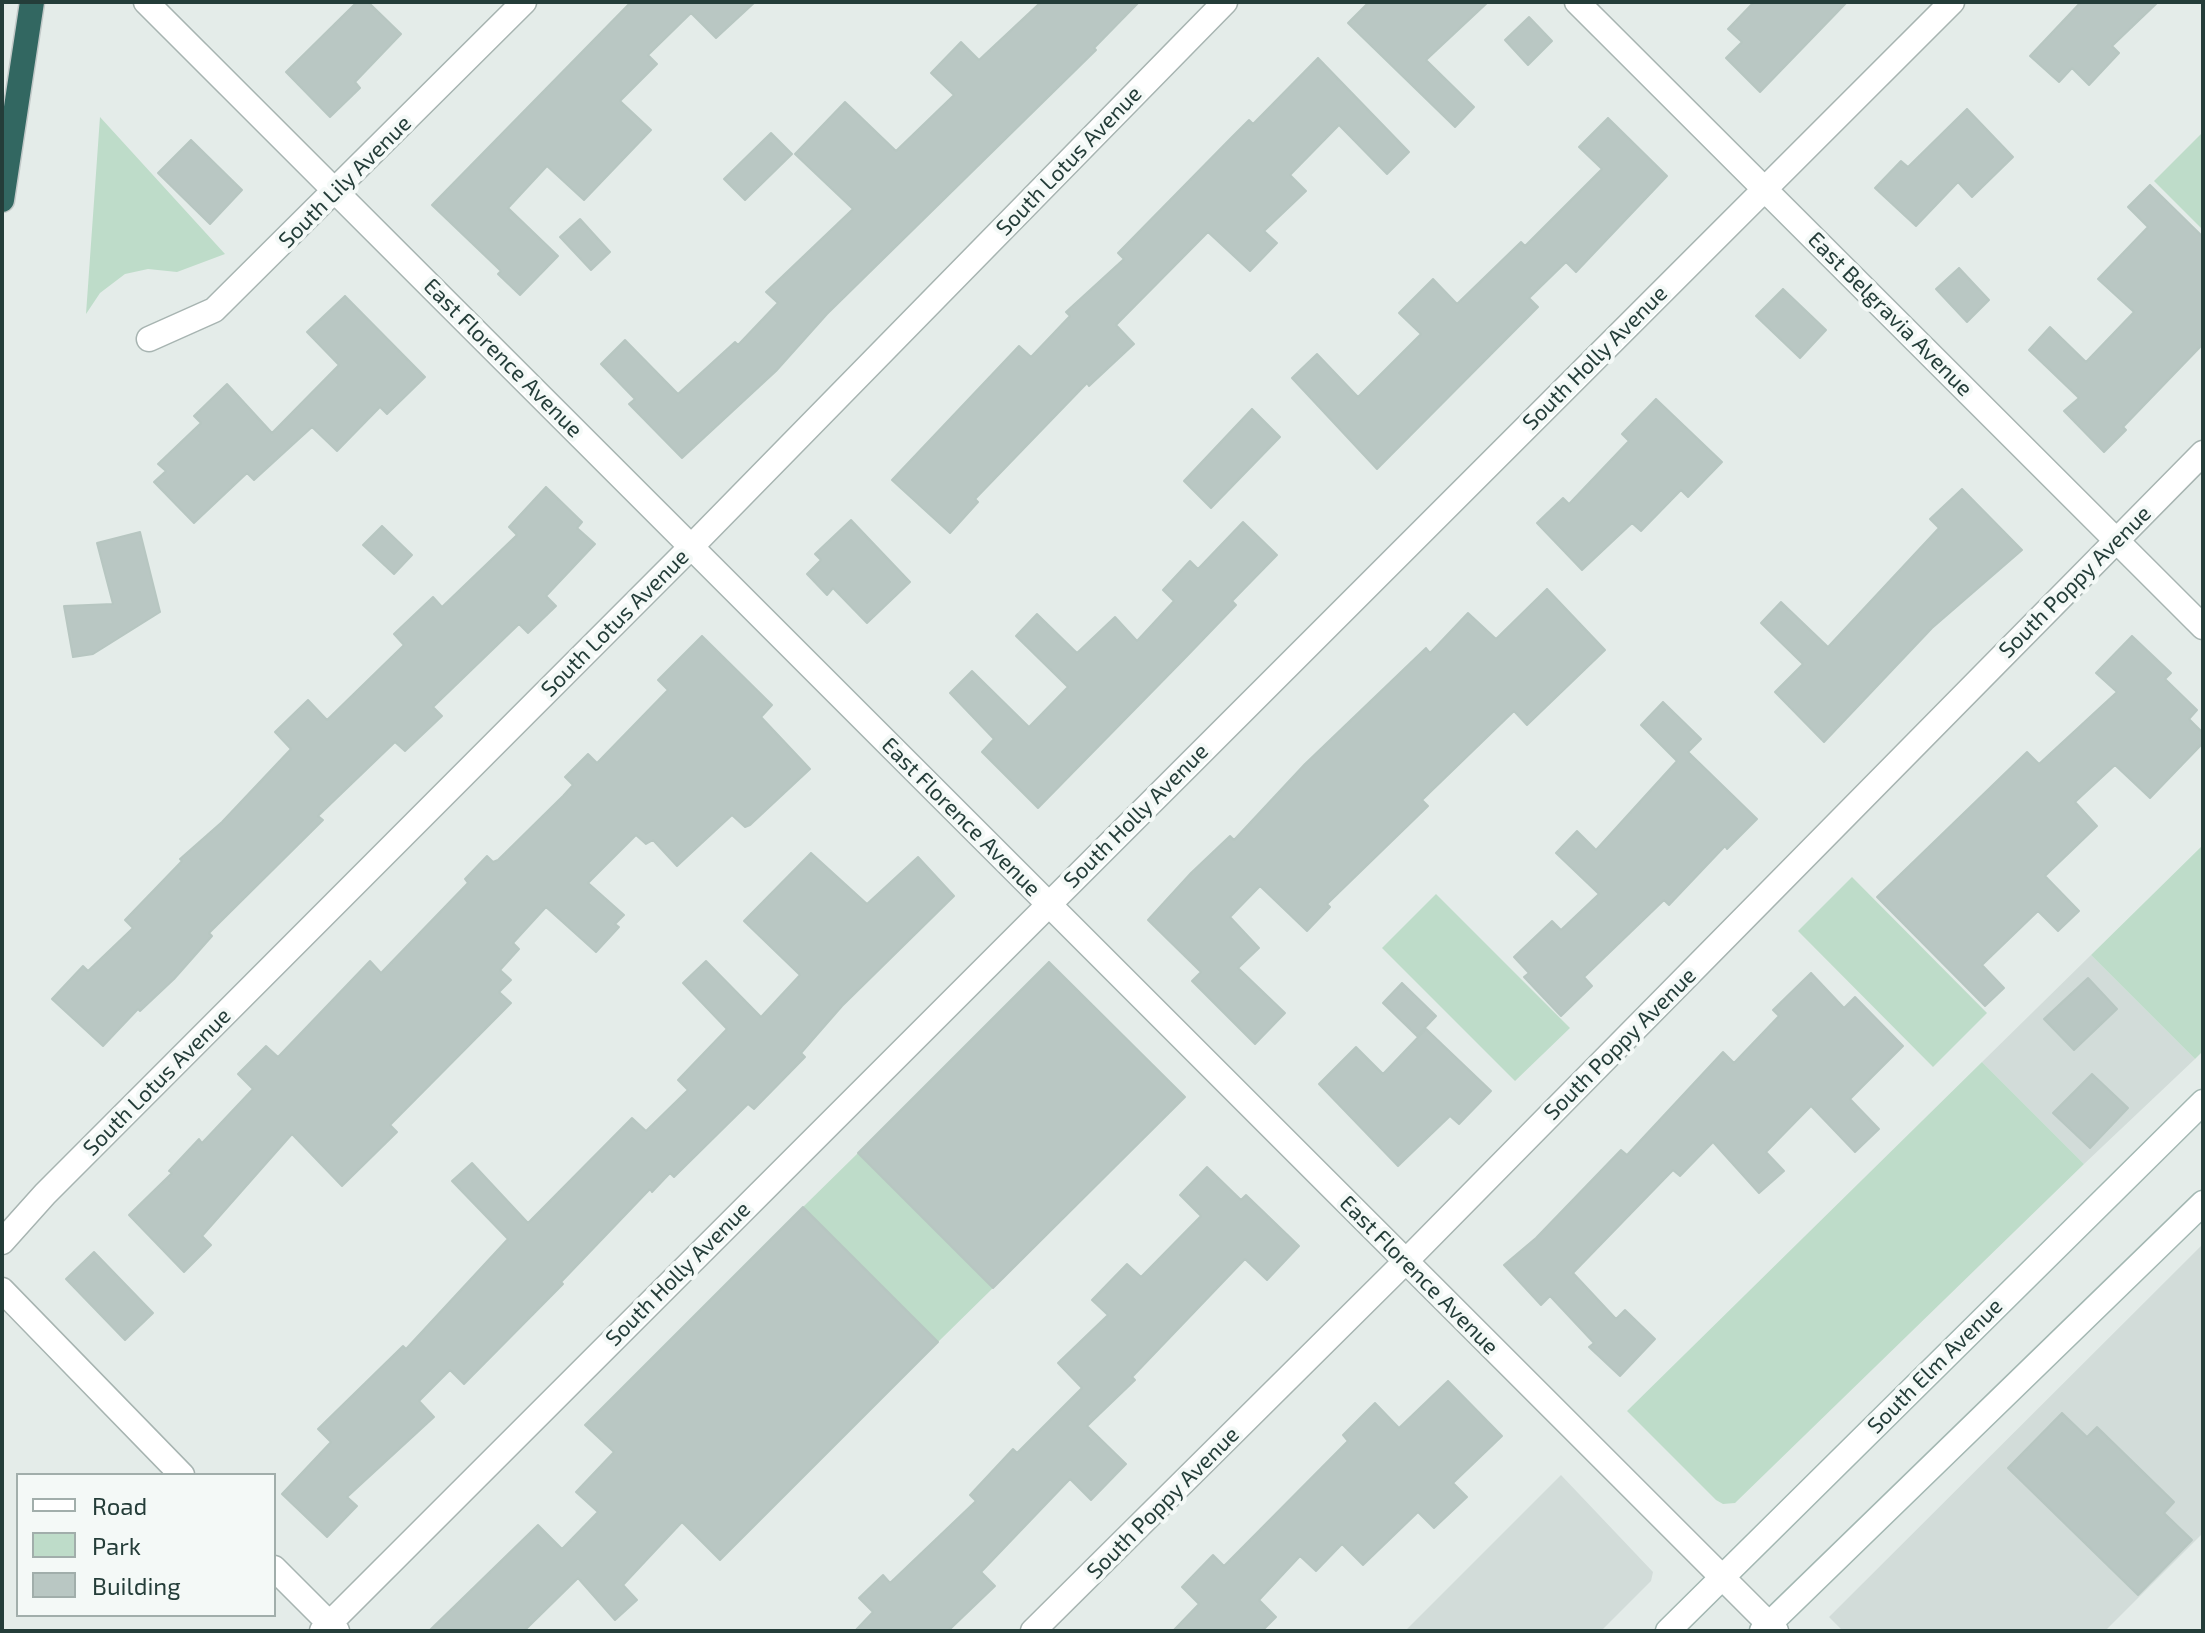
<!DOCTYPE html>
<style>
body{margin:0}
#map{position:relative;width:2205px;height:1633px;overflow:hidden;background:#e4ece9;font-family:"Exo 2",sans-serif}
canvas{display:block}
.frame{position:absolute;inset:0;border:4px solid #243d39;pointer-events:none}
.legend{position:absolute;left:16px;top:1473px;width:260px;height:144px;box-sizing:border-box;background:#f4f9f7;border:2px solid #a1aeab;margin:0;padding:10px 14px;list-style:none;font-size:24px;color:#243d39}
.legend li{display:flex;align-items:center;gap:16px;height:40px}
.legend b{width:40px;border:2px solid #a1aeab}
</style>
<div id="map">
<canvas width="2205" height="1633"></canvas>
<div class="frame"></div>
<ul class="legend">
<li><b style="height:10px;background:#fff"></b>Road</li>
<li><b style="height:22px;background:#bedcc9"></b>Park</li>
<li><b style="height:22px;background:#b9c7c3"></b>Building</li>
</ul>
</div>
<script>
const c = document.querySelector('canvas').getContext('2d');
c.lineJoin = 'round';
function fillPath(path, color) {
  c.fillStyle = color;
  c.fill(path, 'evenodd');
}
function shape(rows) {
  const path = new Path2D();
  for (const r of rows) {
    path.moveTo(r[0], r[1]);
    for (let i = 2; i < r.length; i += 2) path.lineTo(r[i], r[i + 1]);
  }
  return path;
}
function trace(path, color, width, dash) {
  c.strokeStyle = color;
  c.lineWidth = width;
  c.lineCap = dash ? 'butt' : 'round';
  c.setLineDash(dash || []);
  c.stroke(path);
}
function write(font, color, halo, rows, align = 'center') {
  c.font = font + ' "Exo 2",sans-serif';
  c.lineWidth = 8;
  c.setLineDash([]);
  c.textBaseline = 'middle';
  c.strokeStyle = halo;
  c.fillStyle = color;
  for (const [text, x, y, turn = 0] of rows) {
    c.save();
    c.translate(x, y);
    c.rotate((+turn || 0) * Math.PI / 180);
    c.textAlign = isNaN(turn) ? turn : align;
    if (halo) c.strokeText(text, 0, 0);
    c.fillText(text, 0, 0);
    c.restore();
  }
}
fillPath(shape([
 [2091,955,2195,1059,2084,1164,1982,1062],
 [2203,1244,2203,1533,2105,1631,1843,1631,1829,1617],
 [1561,1475,1653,1572,1651,1581,1601,1631,1405,1631]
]), '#d2dcd9');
fillPath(shape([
 [100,117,225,254,177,272,148,269,125,274,100,293,86,314],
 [2203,132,2203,230,2154,181],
 [2203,845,2203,1051,2195,1059,2091,955],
 [1852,877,1987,1013,1933,1067,1798,931],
 [1436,894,1570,1028,1515,1081,1382,948],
 [1982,1062,2084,1164,1735,1503,1723,1504,1716,1500,1627,1411],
 [858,1153,993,1288,938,1342,803,1207]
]), '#bedcc9');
const building = shape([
 [357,2,368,2,401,34,355,82,360,88,330,117,286,72,357,2],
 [631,2,755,2,716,38,691,13,648,55,657,64,620,101,651,130,584,200,547,166,508,208,558,256,520,295,498,274,501,271,432,205,631,2],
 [1041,2,1139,2,1094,48,1096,50,827,314,776,371,682,458,629,404,635,399,601,364,625,340,678,394,735,342,738,345,778,303,766,292,853,209,795,154,845,102,896,151,954,95,931,73,961,42,979,60,1041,2],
 [1369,2,1488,2,1426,60,1474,107,1455,127,1348,23,1369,2],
 [1754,2,1847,2,1760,92,1726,58,1742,42,1728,29,1754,2],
 [2081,2,2158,2,2112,46,2119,53,2089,85,2072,68,2059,82,2030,56,2081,2],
 [1529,17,1552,41,1528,65,1505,40,1529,17],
 [1318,58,1409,152,1387,174,1339,125,1290,175,1306,191,1264,231,1277,243,1250,271,1208,232,1116,325,1134,344,1089,386,1087,383,975,499,978,502,950,533,892,480,1019,346,1031,357,1070,316,1066,312,1124,259,1118,253,1231,138,1249,120,1253,124,1318,58],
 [1967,109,2013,157,1972,197,1958,182,1916,226,1875,188,1901,161,1908,167,1967,109],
 [1608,118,1667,176,1576,272,1566,262,1529,298,1538,307,1377,469,1292,378,1317,354,1358,397,1421,334,1399,313,1433,279,1457,304,1521,242,1525,246,1602,169,1579,147,1608,118],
 [771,133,792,154,745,200,724,179,771,133],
 [191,140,242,190,210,224,158,173,191,140],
 [2150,185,2203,237,2203,344,2123,427,2126,430,2104,452,2064,411,2079,398,2029,350,2050,327,2086,362,2134,312,2098,279,2148,227,2128,207,2150,185],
 [580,219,610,252,591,270,560,237,580,219],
 [1959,268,1989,300,1967,322,1936,289,1959,268],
 [1783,289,1826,330,1800,358,1756,316,1783,289],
 [345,296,425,377,387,414,380,407,337,451,312,427,254,480,247,473,194,523,154,482,166,471,158,464,201,423,194,416,227,384,272,433,339,365,307,332,345,296],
 [1656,399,1722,462,1688,497,1681,490,1641,531,1632,523,1582,570,1537,523,1563,498,1569,504,1629,441,1622,434,1656,399],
 [1252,409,1280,437,1211,508,1184,481,1252,409],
 [546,487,582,522,577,528,595,544,546,596,556,606,528,633,519,624,433,707,442,716,405,751,395,742,318,816,323,820,209,933,212,936,174,979,140,1011,138,1009,103,1046,52,999,83,966,88,971,133,928,125,920,182,861,180,859,222,822,291,749,275,732,308,700,327,720,404,645,394,634,433,597,442,607,517,535,509,527,546,487],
 [1962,489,2022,550,1932,628,1824,742,1775,692,1803,664,1761,623,1781,602,1828,647,1939,528,1930,519,1962,489],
 [851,520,910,582,867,623,833,588,827,595,807,574,821,560,815,554,851,520],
 [1243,522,1277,555,1232,601,1236,605,1186,657,1038,808,982,752,994,739,950,693,972,671,1029,727,1068,687,1016,636,1037,614,1077,653,1115,617,1137,641,1174,601,1163,590,1190,561,1198,569,1243,522],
 [382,526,412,555,394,574,363,545,382,526],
 [140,532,160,612,93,654,73,657,64,606,113,604,97,543,140,532],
 [1547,589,1605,650,1527,725,1514,711,1422,800,1428,806,1327,904,1330,907,1307,931,1260,886,1230,917,1259,948,1238,968,1285,1013,1255,1044,1192,981,1201,972,1148,920,1191,873,1230,836,1234,840,1305,764,1426,648,1430,653,1468,613,1496,639,1547,589],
 [702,636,772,705,761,717,810,769,750,825,745,827,732,815,677,866,653,840,646,844,636,835,588,883,624,915,615,924,619,927,596,952,546,907,513,943,519,949,500,970,511,980,499,992,511,1003,390,1125,397,1132,342,1186,292,1134,202,1236,211,1245,184,1272,129,1215,172,1173,169,1171,199,1139,202,1143,253,1089,238,1074,266,1046,278,1057,370,961,381,973,468,883,465,879,487,856,493,862,498,860,563,796,573,785,565,777,588,754,597,763,668,690,658,680,702,636],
 [2132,636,2171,673,2165,679,2197,710,2189,719,2203,733,2203,743,2150,798,2115,765,2075,802,2097,826,2045,876,2079,911,2058,931,2038,911,1982,965,2004,988,1985,1006,1877,897,2027,752,2039,764,2117,692,2096,673,2132,636],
 [1663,702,1701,739,1688,752,1757,819,1727,849,1725,846,1669,905,1664,900,1584,977,1592,986,1561,1016,1524,977,1529,973,1514,957,1552,921,1561,930,1599,894,1556,853,1577,831,1596,850,1677,761,1641,725,1663,702],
 [811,853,867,904,918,857,954,896,842,1006,801,1053,805,1057,754,1109,748,1104,674,1177,670,1173,652,1192,650,1189,561,1282,563,1284,464,1384,450,1370,419,1401,434,1417,347,1497,357,1506,327,1537,282,1494,331,1442,318,1429,403,1346,406,1349,508,1239,452,1181,472,1163,528,1223,632,1118,646,1131,688,1090,678,1080,727,1029,683,983,706,961,761,1017,800,975,744,921,811,853],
 [1049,962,1185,1097,993,1288,858,1153,1049,962],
 [1811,973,1844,1008,1855,997,1903,1046,1850,1099,1879,1129,1855,1152,1811,1106,1766,1152,1784,1171,1759,1193,1713,1142,1680,1176,1673,1170,1573,1273,1616,1319,1625,1310,1655,1339,1620,1376,1589,1347,1594,1343,1550,1296,1541,1305,1504,1265,1536,1238,1621,1150,1627,1155,1723,1052,1734,1063,1779,1016,1773,1010,1811,973],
 [2088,978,2117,1009,2074,1050,2044,1019,2088,978],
 [1402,983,1436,1016,1417,1036,1383,1003,1402,983],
 [1426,1029,1491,1091,1459,1124,1450,1116,1398,1166,1319,1084,1356,1047,1383,1074,1426,1029],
 [2092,1074,2128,1108,2090,1148,2053,1113,2092,1074],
 [1207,1167,1241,1200,1246,1195,1299,1246,1267,1280,1245,1259,1132,1377,1135,1380,1087,1426,1126,1464,1091,1500,1070,1479,981,1572,995,1586,948,1631,855,1631,873,1612,859,1598,883,1575,890,1583,976,1501,970,1495,1013,1449,1017,1453,1082,1388,1058,1363,1108,1315,1092,1300,1127,1264,1141,1277,1201,1216,1180,1195,1207,1167],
 [803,1207,938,1342,720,1560,682,1522,623,1585,637,1600,615,1620,578,1578,524,1631,429,1631,538,1525,562,1549,598,1512,576,1492,614,1452,585,1425,803,1207],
 [94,1252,153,1313,125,1340,66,1279,94,1252],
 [1448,1381,1502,1436,1453,1483,1467,1497,1434,1528,1418,1512,1363,1565,1342,1544,1316,1571,1300,1556,1259,1600,1276,1617,1262,1631,1173,1631,1199,1604,1182,1587,1213,1555,1224,1566,1348,1441,1343,1435,1375,1403,1399,1428,1448,1381],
 [2062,1413,2087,1437,2097,1427,2174,1502,2164,1513,2192,1540,2138,1595,2008,1468,2062,1413]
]);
fillPath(building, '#b9c7c3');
trace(building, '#b7c6c1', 2);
const street = shape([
 [146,2,1776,1631],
 [1577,2,2203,627],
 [149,339,214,310,524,2],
 [2,1242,45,1194,691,547,1225,2],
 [2,1290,182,1475],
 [274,1568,337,1631],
 [322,1631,1952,2],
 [1033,1631,1406,1261,2203,453]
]);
const secondary = shape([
 [1668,1631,2203,1102],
 [1762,1631,2203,1203]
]);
const highway = shape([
 [2,200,32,2]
]);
trace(street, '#a7b4b1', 27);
trace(secondary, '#a3b7b2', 27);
trace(highway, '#c2c9c8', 27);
trace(street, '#fff', 24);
trace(secondary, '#fff', 24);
trace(highway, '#326761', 24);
write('22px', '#243d39', '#f4f9f7', [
 ["South Lotus Avenue",1069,161,-46],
 ["South Lily Avenue",345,182,-45],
 ["East Belgravia Avenue",1890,314,45],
 ["East Florence Avenue",503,358,45],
 ["South Holly Avenue",1595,358,-45],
 ["South Poppy Avenue",2075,582,-45],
 ["South Lotus Avenue",615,623,-45],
 ["South Holly Avenue",1136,816,-45],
 ["East Florence Avenue",961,817,45],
 ["South Poppy Avenue",1620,1044,-45],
 ["South Lotus Avenue",157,1082,-45],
 ["South Holly Avenue",678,1274,-45],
 ["East Florence Avenue",1419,1275,45],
 ["South Elm Avenue",1935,1366,-45],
 ["South Poppy Avenue",1163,1503,-45]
]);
</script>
